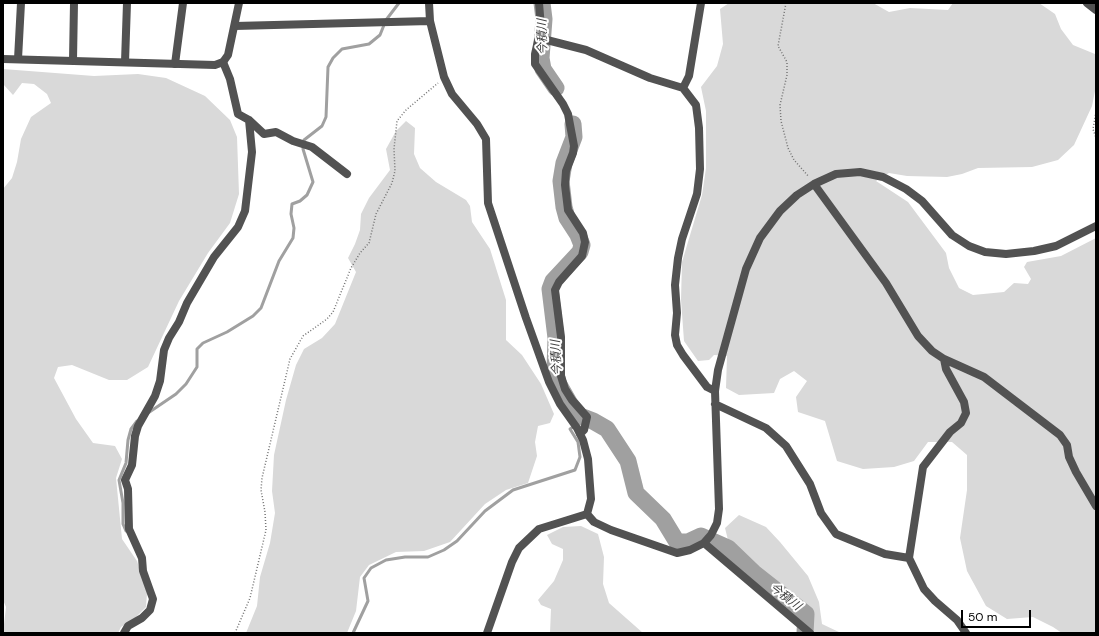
<!DOCTYPE html>
<meta charset="utf-8">
<style>
body{margin:0}
#map{position:relative;width:1099px;height:636px;overflow:hidden;background:#fff;font-family:"DM Sans",sans-serif}
canvas{display:block}
.frame{position:absolute;inset:0;border:4px solid #000;pointer-events:none}
.scale{position:absolute;left:961px;top:610px;width:70px;height:18px;box-sizing:border-box;border:2px solid #000;border-top:0;padding-left:5px;font-size:12px;line-height:14px;white-space:nowrap;color:#000;-webkit-text-stroke:3px #fff;paint-order:stroke}
</style>
<div id="map">
<canvas width="1099" height="636"></canvas>
<div class="frame"></div>
<div class="scale">50 m</div>
</div>
<script>
const c = document.querySelector('canvas').getContext('2d');
c.lineJoin = 'round';
function fillPath(path, color) {
  c.fillStyle = color;
  c.fill(path, 'evenodd');
}
function shape(rows) {
  const path = new Path2D();
  for (const r of rows) {
    path.moveTo(r[0], r[1]);
    for (let i = 2; i < r.length; i += 2) path.lineTo(r[i], r[i + 1]);
  }
  return path;
}
function trace(path, color, width, dash) {
  c.strokeStyle = color;
  c.lineWidth = width;
  c.lineCap = dash ? 'butt' : 'round';
  c.setLineDash(dash || []);
  c.stroke(path);
}
function write(font, color, halo, rows, align = 'center') {
  c.font = font + ' "DM Sans","Noto Sans JP",sans-serif';
  c.lineWidth = 4;
  c.setLineDash([]);
  c.textBaseline = 'middle';
  c.strokeStyle = halo;
  c.fillStyle = color;
  for (const [text, x, y, turn = 0] of rows) {
    c.save();
    c.translate(x, y);
    c.rotate((+turn || 0) * Math.PI / 180);
    c.textAlign = isNaN(turn) ? turn : align;
    if (halo) c.strokeText(text, 0, 0);
    c.fillText(text, 0, 0);
    c.restore();
  }
}
fillPath(shape([
 [729,3,873,3,889,12,910,8,948,10,953,3,1039,3,1055,14,1061,29,1073,45,1095,54,1096,86,1092,106,1074,145,1058,160,1032,167,978,168,962,174,947,177,907,176,889,173,876,181,908,202,946,253,949,268,959,288,973,295,1004,292,1014,283,1028,284,1031,279,1024,267,1027,262,1061,256,1096,238,1096,633,1062,633,1053,627,1033,617,1007,619,986,606,967,571,960,538,967,490,967,455,952,442,928,442,914,461,894,467,863,469,837,461,825,421,798,412,796,397,807,381,794,371,780,379,774,393,739,395,726,388,727,356,714,355,709,360,698,361,684,341,681,300,682,262,702,195,706,168,706,111,701,87,717,66,723,44,720,9],
 [3,69,94,76,138,74,166,78,205,96,230,120,237,137,239,194,230,223,208,253,179,301,148,367,127,380,109,380,72,365,58,367,54,378,76,419,93,443,115,446,122,459,116,478,122,539,137,561,147,593,146,607,135,618,121,627,118,633,3,633,6,607,3,600,3,189,12,178,17,162,21,139,31,117,51,103,47,94,34,84,22,83,13,95,3,84],
 [406,121,415,128,414,154,420,168,436,182,466,200,470,206,472,222,490,249,506,300,506,340,522,355,541,384,554,414,550,423,538,426,535,442,537,456,528,483,506,490,485,504,450,542,424,551,396,552,369,565,360,577,356,611,347,633,246,633,257,606,260,577,270,543,275,513,272,491,274,455,286,400,296,365,304,349,322,338,335,324,356,272,348,258,355,244,360,230,361,214,369,198,390,170,386,149,396,131],
 [739,515,766,527,780,542,808,576,819,602,822,624,841,633,807,633,810,614,730,548,725,528],
 [581,526,598,534,604,557,603,584,609,603,643,633,550,633,551,609,541,605,538,600,554,581,563,560,563,549,552,544,547,535,563,527]
]), '#d9d9d9');
trace(shape([
 [148,413,176,394,186,384,197,367,197,349,203,343,227,332,253,316,261,308,279,261,293,238,294,228,291,214,292,204,300,201,307,195,313,182,303,149,304,140,322,126,326,117,328,67,333,58,342,49,369,44,380,35,386,20,399,3],
 [126,531,123,524,123,503,119,480,126,463,128,440,131,429,137,421],
 [353,633,368,601,364,578,371,568,386,560,405,557,428,557,444,550,457,541,485,511,513,490,575,470,580,457,578,442,570,429,581,422,580,416]
]), '#a0a0a0', 3);
trace(shape([
 [542,3,544,19,541,58,543,69,556,88],
 [573,124,574,137,564,163,561,181,564,207,567,218,578,235,582,245,580,252,553,281,550,289,556,338,555,369,558,383,570,404,580,416,593,421,607,429,628,461,636,493,663,519,677,542,688,542,701,536,728,548,754,573,806,614,805,633]
]), '#a0a0a0', 17);
trace(shape([
 [786,3,778,46,787,62,787,75,780,105,781,121,788,148,794,160,809,177],
 [1096,112,1093,129,1096,138],
 [235,633,250,598,266,530,265,512,261,490,262,478,290,359,303,336,327,319,333,312,351,268,360,253,369,243,376,214,392,183,395,171,394,149,397,121,406,110,438,83]
]), '#747474', 1.5, [1, 2]);
trace(shape([
 [429,3,430,21,444,77,452,94,477,124,486,139,488,203,526,318,549,382,560,404,577,428,583,440,588,459,591,499,587,514],
 [539,3,541,27,535,54,535,64,563,104,568,114,574,146,573,153,566,171,565,185,568,210,583,233,585,242,582,256,559,282,555,290,561,337,561,376,565,389,572,400,587,417,584,430,580,434],
 [1087,3,1096,10],
 [235,26,430,21],
 [539,38,586,50,650,78,683,88,696,105,699,128,700,169,697,194,682,239,678,258,675,285,677,313,675,335,677,345,683,355,707,387,715,391],
 [18,59,21,3],
 [73,60,74,3],
 [125,62,127,3],
 [223,62,230,79,238,114,249,120,264,134,276,132,293,141,312,147,347,174],
 [175,64,183,3],
 [683,88,689,76,701,3],
 [814,184,886,283,918,336,932,351,944,359,984,377,1060,435,1067,445,1069,457,1076,472,1096,506],
 [944,359,946,369,964,402,966,413,961,423,950,432,923,467,909,558,924,589,935,601,957,620,966,633],
 [715,404,766,428,786,446,810,484,821,513,836,534,885,554,909,558],
 [587,514,594,522,611,530,677,553,690,550,704,543,711,535,717,523,719,509,715,391,718,370,746,269,760,238,780,211,797,195,814,184,836,174,860,172,883,177,906,189,922,201,952,235,969,246,985,252,1006,254,1034,251,1056,246,1096,226],
 [704,543,810,633],
 [124,633,128,626,142,618,150,610,153,599,143,571,142,558,129,529,128,489,125,480,132,465,135,436,138,426,155,396,160,381,164,350,169,338,179,322,187,303,214,257,238,227,245,211,252,152,249,120],
 [487,633,512,562,519,548,539,529,587,514]
]), '#525252', 8);
trace(shape([
 [3,59,215,65,223,62,228,55,239,3]
]), '#525252', 8);
write('italic 12px', '#414141', '#fff', [
 ["今積川",543,37,-91],
 ["今積川",557,358,-93],
 ["今積川",785,597,38]
]);
</script>
